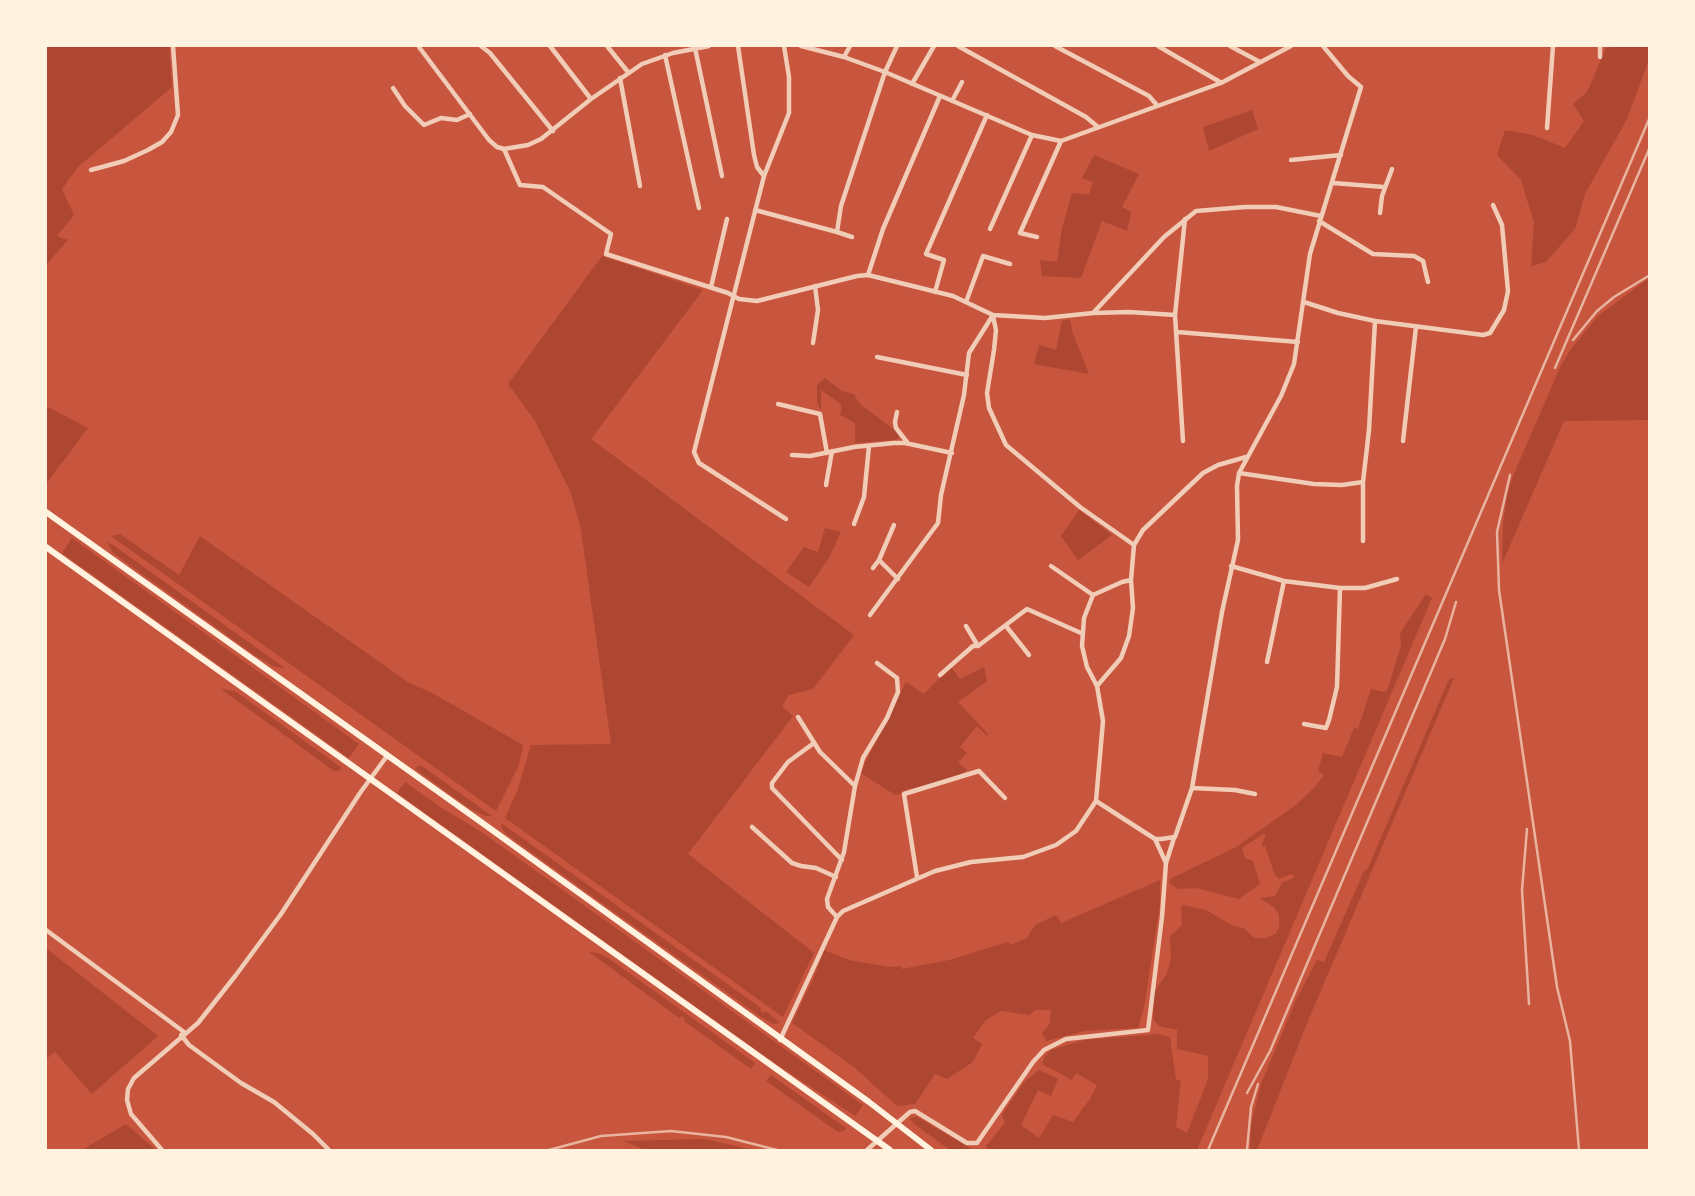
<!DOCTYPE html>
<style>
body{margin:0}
#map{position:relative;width:1695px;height:1196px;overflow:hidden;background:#c8553d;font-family:Karla,sans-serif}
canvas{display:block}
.frame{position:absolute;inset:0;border:47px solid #fff3e0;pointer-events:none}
</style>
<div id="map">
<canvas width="1695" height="1196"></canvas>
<div class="frame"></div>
</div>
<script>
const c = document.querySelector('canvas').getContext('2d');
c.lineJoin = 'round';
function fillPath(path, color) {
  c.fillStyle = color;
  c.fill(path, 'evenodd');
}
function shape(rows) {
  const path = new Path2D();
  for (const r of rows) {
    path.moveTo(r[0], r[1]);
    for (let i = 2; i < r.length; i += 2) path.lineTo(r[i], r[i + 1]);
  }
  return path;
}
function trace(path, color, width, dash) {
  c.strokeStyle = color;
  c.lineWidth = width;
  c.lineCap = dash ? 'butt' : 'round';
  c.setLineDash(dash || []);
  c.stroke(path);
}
fillPath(shape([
 [46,46,169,46,172,87,78,167,62,189,74,215,57,236,68,240,46,265],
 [1616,46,1649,46,1649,60,1627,119,1585,194,1575,229,1546,262,1531,266,1534,223,1521,180,1497,155,1505,130,1533,135,1565,148,1584,121,1573,104,1587,92,1606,48],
 [1252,110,1258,129,1209,151,1203,127],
 [1094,155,1139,174,1122,207,1131,212,1127,231,1102,221,1081,278,1042,276,1040,260,1057,262,1062,228,1072,193,1089,195,1093,182,1082,178],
 [602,256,703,290,591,439,854,635,813,689,789,695,782,706,793,716,688,854,814,953,783,1017,505,818,518,789,531,745,611,744,581,530,571,493,535,421,508,384],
 [1649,278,1649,420,1564,421,1502,564,1503,524,1507,495,1513,476,1561,365,1571,349,1598,316],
 [1070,319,1072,331,1089,374,1034,364,1039,345,1056,350,1062,321],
 [825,378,842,391,854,394,859,403,897,432,899,438,895,440,855,443,855,423,840,415,842,406,839,403,821,390,821,411,817,403,817,385],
 [46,406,88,428,46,484],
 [1079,510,1112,535,1078,560,1061,536],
 [825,528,841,532,829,558,809,587,786,572,804,547,818,552],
 [120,534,179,575,200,536,408,682,434,694,523,745,519,765,496,811,111,536],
 [72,538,359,744,349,758,62,553],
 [107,542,113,545,286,669,273,666,253,654,113,553],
 [1426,594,1432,598,1197,1150,987,1150,986,1146,1005,1123,1002,1115,1024,1082,1039,1070,1058,1079,1051,1096,1038,1090,1021,1125,1039,1138,1053,1115,1073,1122,1090,1099,1097,1085,1076,1073,1072,1080,1042,1064,1045,1056,1051,1050,1084,1040,1159,1034,1170,1037,1176,1080,1181,1080,1176,1127,1187,1133,1208,1079,1208,1056,1177,1049,1177,1030,1159,1026,1153,1019,1154,992,1166,975,1171,960,1170,936,1182,925,1181,908,1183,905,1206,910,1233,926,1244,928,1254,938,1266,938,1275,934,1279,928,1279,915,1274,907,1259,898,1275,896,1282,883,1295,877,1292,874,1279,879,1275,875,1265,846,1261,846,1266,835,1263,834,1242,848,1245,858,1253,861,1260,884,1239,899,1196,888,1178,889,1169,883,1170,879,1236,847,1296,805,1314,788,1324,775,1318,771,1323,753,1342,757,1354,728,1358,729,1371,689,1384,692,1388,689,1401,645,1400,633],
 [951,667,960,679,984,667,987,681,958,702,988,734,987,736,977,726,960,747,967,753,958,762,967,770,956,777,901,791,901,794,895,795,861,773,865,763,906,682,924,694],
 [1454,678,1308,1021,1257,1150,1250,1150,1251,1124,1261,1084,1296,1000,1317,960,1324,962,1364,871,1368,868,1449,679],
 [221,689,234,691,242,696,342,768,338,771,334,771],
 [418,766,422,766,492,816,485,816,469,808,415,769],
 [405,782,440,807,483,833,863,1105,855,1116,779,1066,397,793],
 [501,823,761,1008,760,1011,764,1013,766,1011,780,1023,773,1024,761,1017,603,904,506,834,502,829],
 [1160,880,1160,904,1144,1007,1138,1028,1084,1031,1046,1041,1042,1033,1050,1023,1051,1010,1036,1010,1029,1015,1001,1011,986,1020,973,1038,982,1044,973,1062,947,1079,935,1074,915,1104,897,1106,855,1068,792,1023,814,977,824,950,849,960,889,967,901,966,902,969,949,960,1008,942,1010,945,1027,938,1035,925,1056,915,1061,923],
 [46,948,158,1036,92,1094,55,1052,46,1059],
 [589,952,598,953,608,958,755,1063,751,1069,684,1021,685,1019,682,1016,679,1018],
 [771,1075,846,1128,844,1131,838,1132,766,1081],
 [914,1117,917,1117,972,1149,979,1150,950,1150,914,1124,910,1119],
 [126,1124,156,1150,82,1150],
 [704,1139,753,1150,645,1150,623,1141]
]), '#ae4732');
trace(shape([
 [481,46,490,53,553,131],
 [550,46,591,99],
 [607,46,628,72],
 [738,46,754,155,757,167,764,176],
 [784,46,789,77,789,113,764,176,694,452,699,463,786,519],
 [801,46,844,57,885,72,1032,135,1061,141,1221,83,1291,46],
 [958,46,1086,117,1098,127],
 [1055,46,1149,96,1156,104],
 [1158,46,1220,82],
 [1230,46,1260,62],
 [419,47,489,140,497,147,504,149],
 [695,48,722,176],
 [665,55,699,208],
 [844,57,850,46],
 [1600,57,1600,46],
 [620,78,640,186],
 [912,84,934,46],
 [393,88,405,106,424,125,441,118,457,120,470,114],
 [952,101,962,82],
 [1547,128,1553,46],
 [504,149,520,185,543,187,611,234,606,254,728,293,739,299,757,301,857,276,868,275,953,296,993,315,1045,318,1093,313,1164,237,1196,211,1245,207,1276,207,1321,216],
 [504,149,528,145,541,139,591,99,642,64,673,53,709,46],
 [1291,160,1341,155],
 [91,170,124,161,148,150,162,142,171,132,178,115,173,46],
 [1333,183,1384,187],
 [755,210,837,232],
 [1380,213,1382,196,1392,169],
 [1319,221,1373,254,1414,256,1423,261,1428,282],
 [990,229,1032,135],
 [852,237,837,232,841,206,885,72,897,46],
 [1037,237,1020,233,1061,141],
 [868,275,883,229,940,96],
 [711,287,727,219],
 [935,292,944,260,926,254,987,115],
 [966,302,983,256,1010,264],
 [1304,302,1338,313,1375,321,1483,335,1490,333,1504,310,1508,291,1502,225,1493,205],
 [1093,313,1129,312,1175,315],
 [993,316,996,330,994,350,987,393,989,408,1006,445,1080,507,1134,545],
 [1177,332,1298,342],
 [813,343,818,310,815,286],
 [877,357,967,375],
 [778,404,820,414,827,453],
 [897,412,895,422,896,428,907,442],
 [1183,441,1175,315,1185,219],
 [1403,441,1416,327],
 [792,455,810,456,854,447,894,443,905,443,952,453],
 [1239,473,1314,484,1342,485,1363,482],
 [826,485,832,451],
 [854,524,864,497,869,446],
 [1363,541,1363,482,1369,430,1375,321],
 [879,560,898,579],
 [1051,566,1093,595],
 [1231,566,1284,581,1340,588,1365,588,1397,579],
 [873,568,879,560,894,525],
 [870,615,938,523,941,495,964,395,969,353,993,315],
 [966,626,978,646,1027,609,1081,633],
 [1006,626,1029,655],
 [1267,662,1284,581],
 [940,675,973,646,978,646],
 [1097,686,1087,667,1082,646,1084,618,1093,595,1122,582,1131,580],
 [798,717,820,752,855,786],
 [1304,724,1326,728,1329,720,1337,687,1340,588],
 [814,743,788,762,772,783,772,788,842,860],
 [1192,788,1235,790,1255,794],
 [1096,801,1155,839,1161,839,1175,837,1192,788,1222,612,1238,540,1237,486,1239,473,1281,396,1294,364,1310,254,1361,87,1348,76,1323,46],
 [752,827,792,863,801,866,816,868,836,877],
 [1155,839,1166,863,1174,838],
 [917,877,904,794,979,771,1005,798],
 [837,917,828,907,827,899,844,852,855,786,863,758,887,718,898,692,897,678,877,663],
 [46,930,184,1032],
 [181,1035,189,1045,241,1083,274,1102,313,1134,329,1150],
 [780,1040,837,917,843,911,935,871,971,862,1023,857,1056,845,1076,831,1096,801,1103,721,1097,686,1121,658,1129,636,1133,608,1131,580,1134,545,1143,530,1203,473,1218,465,1246,457],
 [162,1150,131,1114,127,1100,128,1089,134,1078,198,1023,236,975,281,914,360,793,387,756],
 [867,1150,910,1112,915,1111,967,1143,977,1143,1033,1062,1044,1050,1066,1039,1148,1030,1162,917,1166,863]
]), '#f1ccb7', 4.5);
trace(shape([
 [46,512,481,822,869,1102,931,1150],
 [46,547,890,1150]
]), '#fff3e0', 6);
trace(shape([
 [1573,340,1597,311,1614,297,1650,275],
 [1555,368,1650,147],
 [1510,475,1497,532,1499,590,1557,987,1570,1041,1579,1150],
 [1527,829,1522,890,1529,1004],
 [1247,1093,1270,1051,1445,639,1456,602],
 [549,1150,601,1136,671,1131,726,1137,777,1150],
 [1208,1150,1650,117],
 [1247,1150,1251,1107,1258,1084]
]), '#e9b49f', 2.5);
</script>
